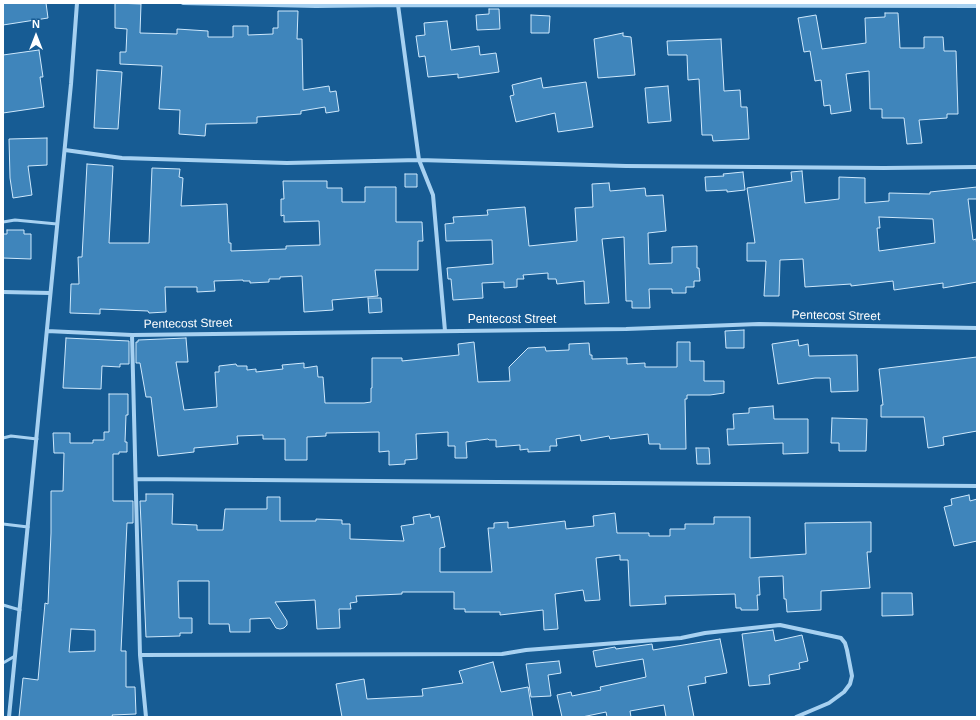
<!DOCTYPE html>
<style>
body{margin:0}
#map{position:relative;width:980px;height:720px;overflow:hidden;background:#175c94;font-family:Helvetica,sans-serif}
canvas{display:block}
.frame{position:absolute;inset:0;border:4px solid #fff;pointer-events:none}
.north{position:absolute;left:16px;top:16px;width:40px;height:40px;-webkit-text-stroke:3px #175c94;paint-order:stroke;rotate:0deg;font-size:11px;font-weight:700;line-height:16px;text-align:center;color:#fff}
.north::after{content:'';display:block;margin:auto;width:14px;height:18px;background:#fff;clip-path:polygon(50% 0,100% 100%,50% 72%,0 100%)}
</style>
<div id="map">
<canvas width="980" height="720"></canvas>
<div class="frame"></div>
<div class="north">N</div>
</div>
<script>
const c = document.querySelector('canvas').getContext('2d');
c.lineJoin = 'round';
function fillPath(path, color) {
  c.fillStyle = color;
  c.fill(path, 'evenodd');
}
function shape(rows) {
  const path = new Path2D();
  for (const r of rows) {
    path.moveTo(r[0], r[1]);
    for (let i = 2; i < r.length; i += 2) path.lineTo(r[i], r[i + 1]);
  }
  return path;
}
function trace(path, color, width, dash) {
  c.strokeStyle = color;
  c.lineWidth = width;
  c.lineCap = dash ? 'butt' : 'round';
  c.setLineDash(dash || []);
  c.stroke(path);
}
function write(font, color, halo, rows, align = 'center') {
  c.font = font + ' Helvetica,sans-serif';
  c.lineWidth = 3;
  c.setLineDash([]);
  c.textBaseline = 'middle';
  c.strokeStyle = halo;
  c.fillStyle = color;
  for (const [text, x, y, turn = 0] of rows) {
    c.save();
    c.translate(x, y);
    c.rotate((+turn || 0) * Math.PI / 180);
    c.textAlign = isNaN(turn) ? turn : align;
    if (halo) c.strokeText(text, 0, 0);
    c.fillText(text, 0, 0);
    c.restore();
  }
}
const building = shape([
 [3,3,46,3,48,18,3,25,3,3],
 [115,3,141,4,140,33,177,34,177,29,208,31,208,37,233,37,233,26,248,26,248,35,273,34,273,28,278,28,278,11,298,11,297,39,302,39,303,90,329,86,330,92,336,91,339,111,326,113,325,107,301,111,301,114,257,117,257,123,206,124,205,136,179,134,180,110,159,109,162,66,120,64,120,52,126,52,127,29,115,28,115,3],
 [489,9,499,9,500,29,477,30,476,15,489,14,489,9],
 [885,13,898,13,900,48,924,48,924,37,943,37,944,51,956,51,958,114,947,114,947,118,919,120,922,143,907,144,904,118,882,118,882,109,870,109,869,71,846,74,851,111,831,114,830,105,824,106,821,80,815,81,810,51,804,52,798,18,816,15,822,49,866,43,865,18,885,17,885,13],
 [531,15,550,16,549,33,531,33,531,15],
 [447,21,451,50,479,46,480,55,496,53,499,72,458,78,458,74,428,77,425,56,419,57,416,36,425,35,424,23,447,21],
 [623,33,623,36,631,37,635,75,598,78,594,39,623,33],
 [721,39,724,91,740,90,741,107,747,107,749,139,713,141,712,135,702,135,699,79,688,80,687,55,668,55,667,41,721,39],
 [39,50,43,77,40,77,44,107,3,113,3,55,39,50],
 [97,70,122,72,118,129,94,128,97,70],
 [541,78,543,88,586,82,593,127,558,132,555,113,516,122,510,96,514,95,512,85,541,78],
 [668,86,671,121,648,123,645,88,668,86],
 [47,138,47,165,28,166,32,195,13,198,10,178,9,139,47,138],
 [87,164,113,166,109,243,149,243,152,168,180,169,179,177,183,178,181,206,227,204,229,243,231,243,231,251,286,249,286,246,320,245,319,221,284,222,284,215,281,216,281,199,284,199,283,181,327,181,327,188,342,188,342,202,365,202,365,187,396,187,396,222,422,222,423,241,418,241,418,270,375,270,378,296,332,300,333,310,304,312,302,276,280,277,280,279,269,279,269,282,250,283,250,281,243,281,243,280,214,281,215,291,197,292,197,287,165,287,166,312,149,313,148,311,100,309,100,314,70,313,71,284,79,284,78,257,82,257,87,164],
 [802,171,805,203,839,199,839,177,865,178,865,203,889,201,889,193,930,194,930,192,977,187,977,199,968,199,973,240,976,239,977,246,977,282,943,288,943,283,894,290,893,281,851,286,851,284,805,287,803,259,780,260,779,296,764,296,766,261,747,261,747,243,755,243,747,188,792,181,791,172,802,171],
 [879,217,933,219,935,243,879,251,877,228,880,228,879,217],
 [743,172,745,190,727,192,727,190,706,191,705,177,724,176,723,174,743,172],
 [405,174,417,174,417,187,405,187,405,174],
 [609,183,610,191,645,188,646,196,663,195,666,231,648,233,649,264,672,263,672,247,697,246,697,268,699,268,700,281,694,281,694,287,686,287,686,293,672,293,672,289,649,289,650,308,632,308,632,301,626,301,624,237,602,239,609,303,585,304,584,281,557,284,556,279,548,279,548,273,523,275,524,279,517,279,517,287,504,288,504,282,482,283,483,298,453,300,451,279,448,279,447,268,493,264,492,240,446,241,445,224,454,223,453,217,488,215,487,210,525,207,529,246,577,241,575,208,593,207,592,184,609,183],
 [7,230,24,230,24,234,31,234,31,259,3,258,3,234,7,234,7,230],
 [368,298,381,298,382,312,369,313,368,298],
 [744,330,744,348,726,348,725,331,744,330],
 [66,338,129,341,129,364,120,364,120,367,102,366,101,389,63,388,66,338],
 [186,338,188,362,176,362,184,410,217,407,215,372,219,372,219,366,236,364,237,366,247,366,247,370,256,369,256,372,283,369,282,365,304,363,304,368,317,366,318,377,323,377,325,403,364,403,371,402,371,388,372,388,372,358,402,358,402,361,459,355,458,344,474,342,478,382,510,381,509,367,528,348,545,347,546,351,569,350,569,344,589,343,590,355,592,355,592,359,627,358,627,364,645,363,645,367,677,367,677,342,690,342,690,361,704,361,704,381,724,381,724,393,710,395,687,395,687,399,685,399,686,449,660,449,660,444,649,444,648,434,610,439,609,436,581,441,580,435,556,439,557,446,550,446,550,451,528,452,528,449,520,450,520,445,496,447,496,440,489,440,488,439,466,442,467,458,455,458,455,446,448,446,448,432,416,434,417,459,405,460,405,464,389,465,389,451,379,452,379,432,326,433,326,436,307,437,307,460,285,460,285,439,263,439,263,435,237,436,238,444,194,448,194,452,158,456,151,397,146,397,140,363,136,363,136,342,138,342,138,340,186,338],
 [798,340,799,346,808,344,809,356,857,355,858,391,831,392,830,378,815,378,778,384,772,344,798,340],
 [977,357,977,431,943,437,944,445,928,448,924,417,881,417,881,405,883,405,879,369,977,357],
 [109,394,128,394,128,415,126,415,125,442,127,442,127,452,119,452,119,454,113,454,113,501,133,501,133,523,127,523,121,651,126,651,126,687,135,687,136,714,112,715,113,717,19,717,23,678,38,680,45,603,48,604,51,533,51,491,63,491,64,453,54,453,53,433,70,433,70,443,93,443,93,440,104,440,104,432,109,432,109,394],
 [71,629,95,630,95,651,69,652,71,629],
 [773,406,774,419,808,419,808,453,783,454,783,443,728,445,727,429,734,429,733,414,749,413,749,408,773,406],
 [832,418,867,419,866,451,839,451,839,443,831,443,832,418],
 [696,448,709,448,710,464,697,464,696,448],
 [146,494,173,494,172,524,197,525,197,530,223,530,225,509,267,509,267,497,280,497,280,521,316,521,316,519,342,520,342,524,350,524,350,539,404,541,401,526,414,524,413,517,430,514,431,518,439,516,445,547,440,548,440,572,492,572,488,528,494,528,494,523,508,522,508,528,565,521,566,529,594,526,593,516,615,513,617,533,649,533,649,536,670,536,670,529,685,529,685,524,714,524,714,517,750,517,750,558,806,554,805,523,871,522,871,552,867,552,870,588,821,591,821,610,787,612,786,599,784,599,783,576,759,577,760,595,757,595,758,610,741,610,741,608,736,608,735,594,665,596,666,604,630,606,628,560,620,560,620,555,596,558,600,600,585,601,583,590,555,594,558,629,544,630,543,610,500,615,500,612,465,612,465,609,454,609,454,592,402,592,402,594,356,596,357,602,350,603,351,609,339,609,340,628,317,629,315,600,275,602,287,621,287,625,284,628,280,629,276,628,270,618,250,619,250,632,230,632,229,624,209,624,209,581,178,581,179,618,192,618,192,633,180,633,180,636,146,637,140,501,146,501,146,494],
 [969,495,970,501,977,499,977,541,954,546,944,507,952,505,951,499,969,495],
 [882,593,912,593,913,615,882,616,882,593],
 [773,630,775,641,802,635,808,661,799,663,800,669,769,675,770,684,749,686,742,634,773,630],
 [720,639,727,673,705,677,706,683,688,686,694,717,666,717,664,705,630,711,631,717,607,717,606,712,582,717,562,717,557,695,571,692,572,696,601,690,600,687,646,677,643,659,596,667,593,651,615,647,616,649,652,644,653,650,720,639],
 [559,661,561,673,548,675,551,696,531,697,526,664,559,661],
 [493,662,501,692,528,687,533,717,342,717,336,684,364,679,367,699,423,696,422,689,463,683,459,671,493,662]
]);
fillPath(building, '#3f85bb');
trace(building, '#cee8fc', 1);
trace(shape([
 [3,222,15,220,57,224],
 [3,438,11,436,37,439],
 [3,524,28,527],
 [3,605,20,610],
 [3,663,15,656]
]), '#a7d1f1', 3);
trace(shape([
 [183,3,316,6,398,5,977,6],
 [398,5,419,160,433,195,445,331],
 [65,150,122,158,287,163,419,160,626,166,884,168,977,167],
 [3,292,50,293],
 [47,331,132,335,626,329,759,324,977,328],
 [132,335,140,655,146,717],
 [136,479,977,486],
 [140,655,502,654,526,650,681,638,705,633,780,625,841,638,845,643,847,650,852,676,850,684,844,692,829,703,796,717],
 [9,717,71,84,77,3]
]), '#a7d1f1', 4);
write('12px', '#fff', '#175c94', [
 ["Pentecost Street",836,316,1],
 ["Pentecost Street",512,320],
 ["Pentecost Street",188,324,-1]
]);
</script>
